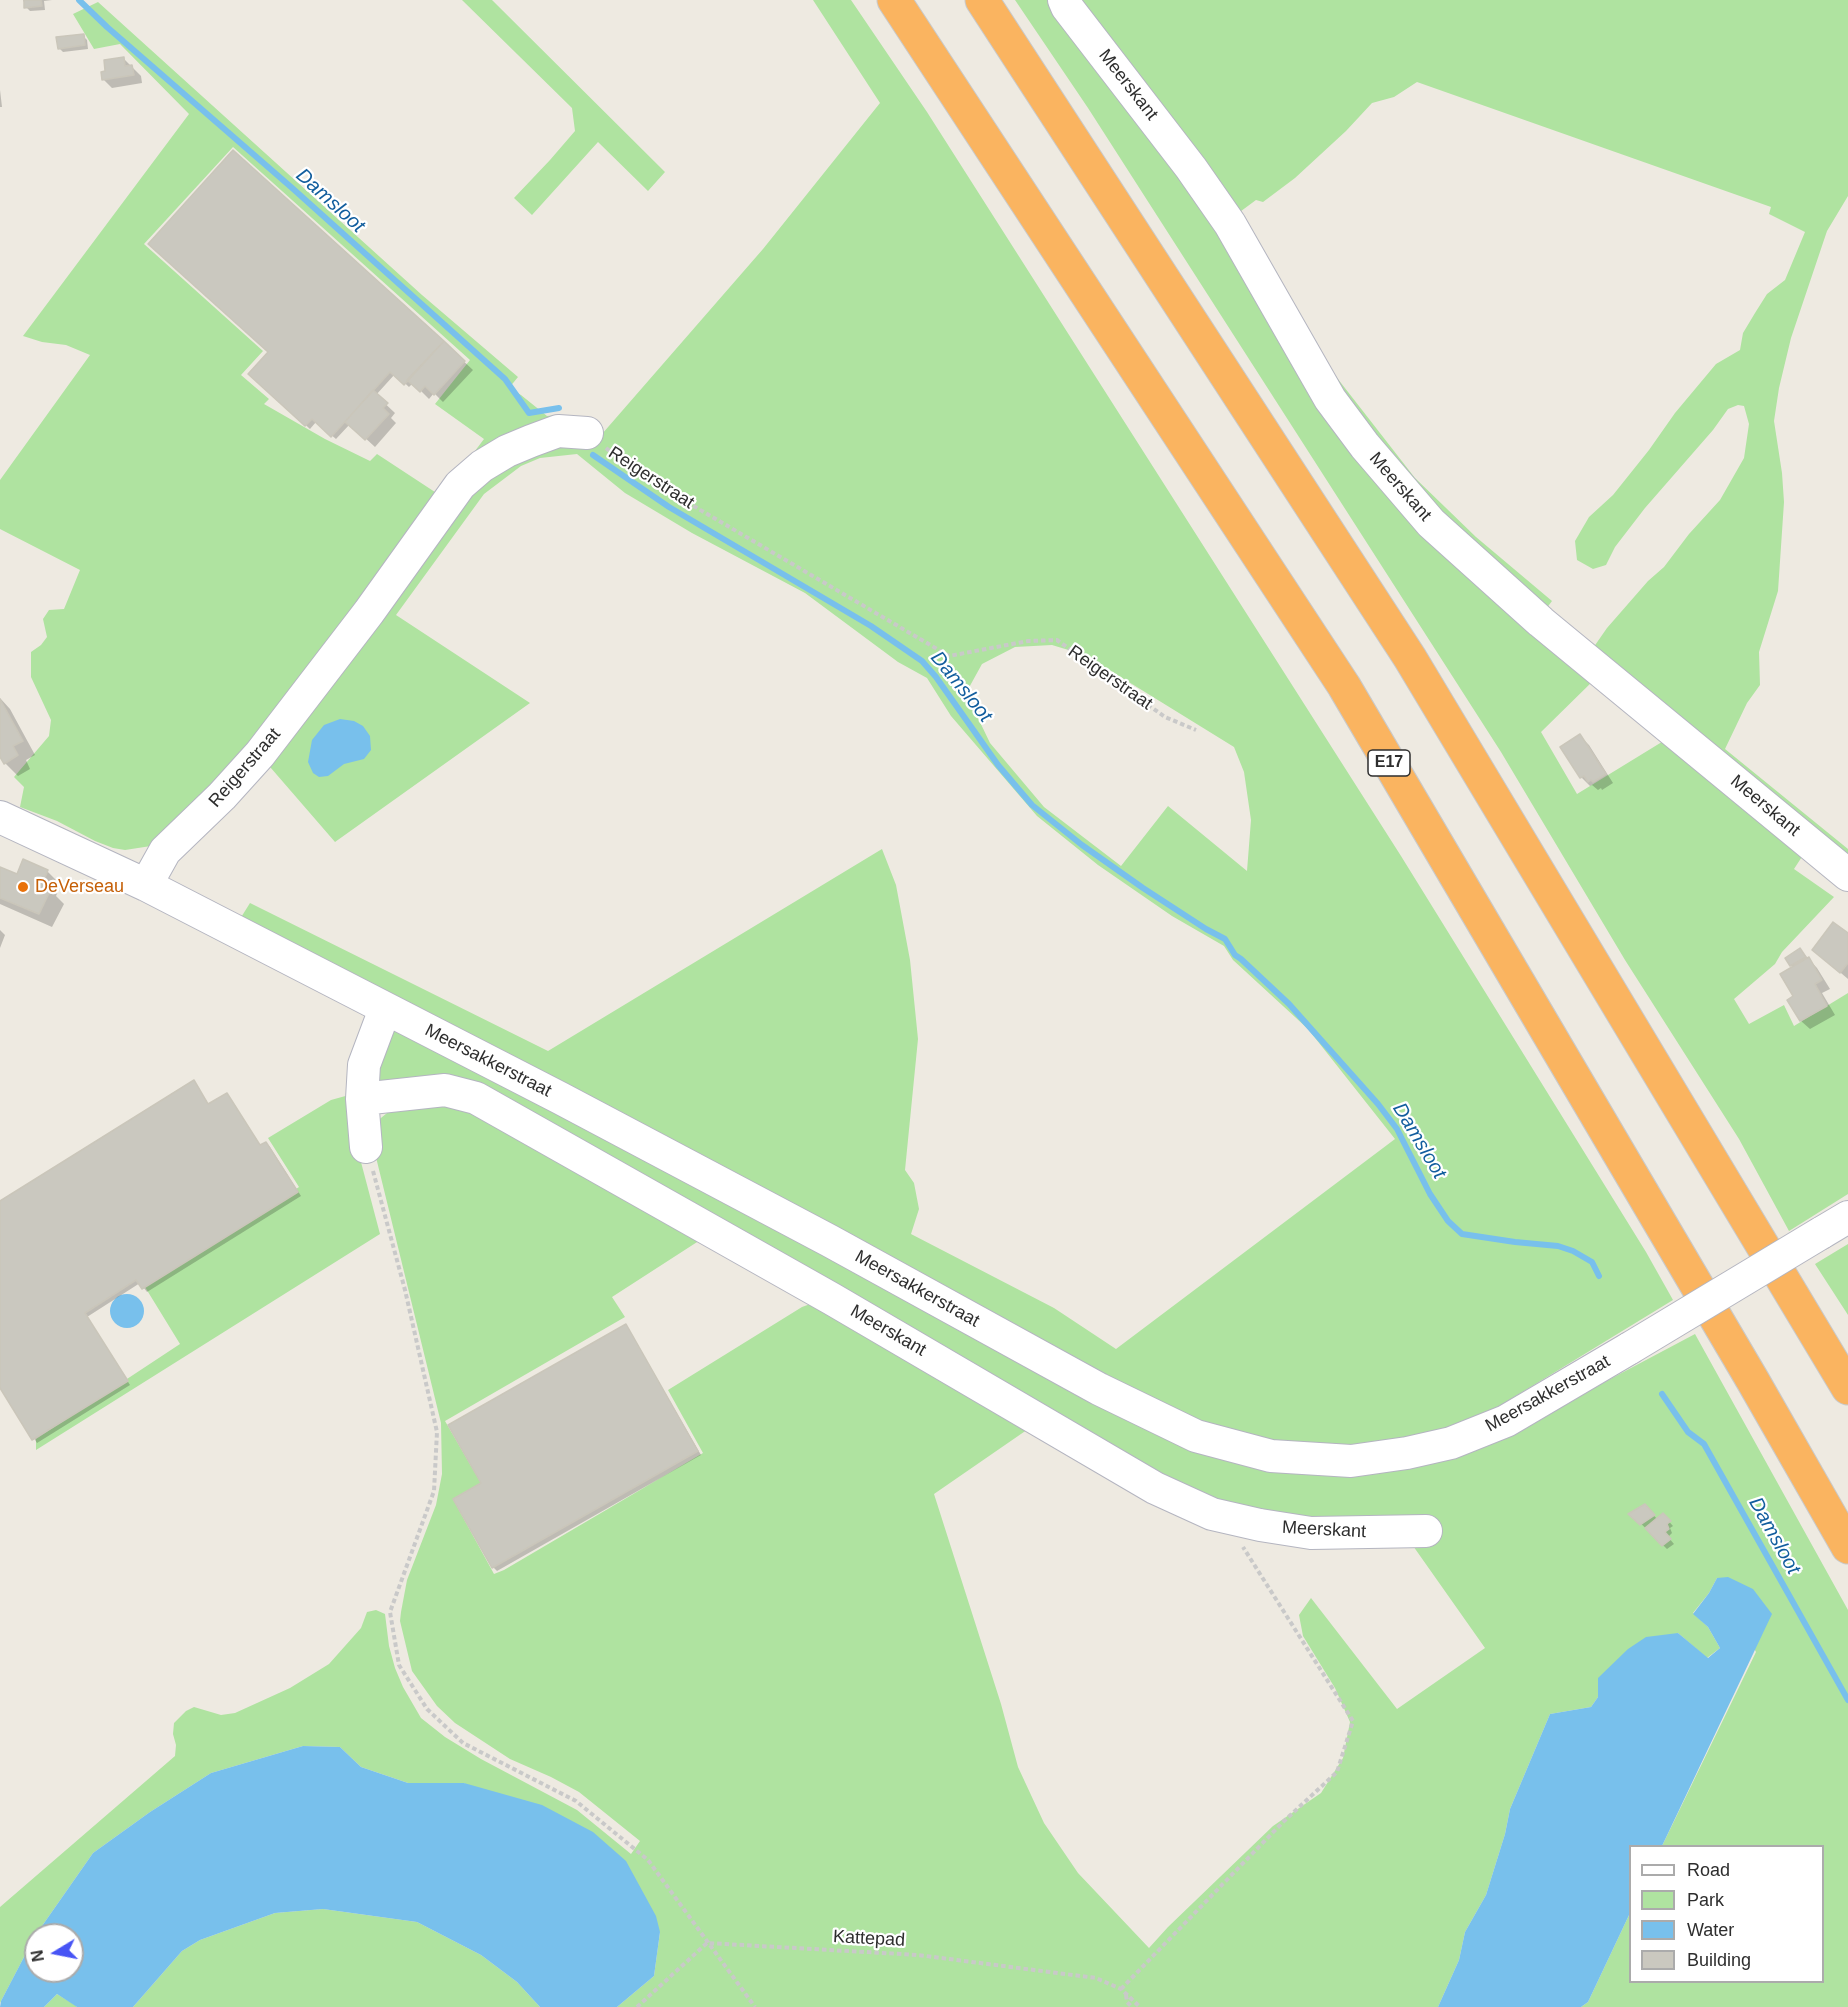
<!DOCTYPE html>
<style>
body{margin:0}
#map{position:relative;width:1848px;height:2007px;overflow:hidden;background:#eeeae1;font-family:Helvetica,sans-serif}
canvas{display:block}
.legend{position:absolute;left:1629px;top:1845px;width:195px;height:138px;box-sizing:border-box;background:#fff;border:2px solid #ababab;margin:0;padding:8px 10px;list-style:none;font-size:18px;color:#2e2e2e}
.legend li{display:flex;align-items:center;gap:12px;height:30px}
.legend b{width:30px;border:2px solid #ababab}
.north{position:absolute;left:24px;top:1923px;width:60px;height:60px;box-sizing:border-box;background:#fff;border:2px solid #ababab;border-radius:50%;rotate:260deg;font-size:16px;font-weight:700;line-height:24px;text-align:center;color:#2e2e2e}
.north::after{content:'';display:block;margin:auto;width:21px;height:27px;background:#4754f5;clip-path:polygon(50% 0,100% 100%,50% 72%,0 100%)}
</style>
<div id="map">
<canvas width="1848" height="2007"></canvas>
<ul class="legend">
<li><b style="height:8px;background:#fff"></b>Road</li>
<li><b style="height:16px;background:#afe3a0"></b>Park</li>
<li><b style="height:16px;background:#78c0ec"></b>Water</li>
<li><b style="height:16px;background:#cac8bf"></b>Building</li>
</ul>
<div class="north">N</div>
</div>
<script>
const c = document.querySelector('canvas').getContext('2d');
c.lineJoin = 'round';
function fillPath(path, color) {
  c.fillStyle = color;
  c.fill(path, 'evenodd');
}
function shape(rows) {
  const path = new Path2D();
  for (const r of rows) {
    if (r.length === 3) {
      path.moveTo(r[0] + r[2], r[1]);
      path.arc(r[0], r[1], r[2], 0, 2 * Math.PI);
      continue;
    }
    path.moveTo(r[0], r[1]);
    for (let i = 2; i < r.length; i += 2) path.lineTo(r[i], r[i + 1]);
  }
  return path;
}
function trace(path, color, width, dash) {
  c.strokeStyle = color;
  c.lineWidth = width;
  c.lineCap = dash ? 'butt' : 'round';
  c.setLineDash(dash || []);
  c.stroke(path);
}
function write(font, color, halo, rows, align = 'center') {
  c.font = font + ' Helvetica,sans-serif';
  c.lineWidth = 4.5;
  c.setLineDash([]);
  c.textBaseline = 'middle';
  c.strokeStyle = halo;
  c.fillStyle = color;
  for (const [text, x, y, turn = 0] of rows) {
    c.save();
    c.translate(x, y);
    c.rotate((+turn || 0) * Math.PI / 180);
    c.textAlign = isNaN(turn) ? turn : align;
    if (halo) c.strokeText(text, 0, 0);
    c.fillText(text, 0, 0);
    c.restore();
  }
}
fillPath(shape([
 [462,0,492,0,665,172,648,191,598,142,532,215,514,198,550,160,575,131,572,108],
 [813,0,851,0,927,112,1401,856,1646,1252,1673,1300,1493,1410,1446,1430,1356,1447,1253,1439,1163,1410,240,919,250,903,548,1051,882,849,896,885,910,960,918,1039,905,1170,914,1183,919,1209,911,1234,1054,1308,1116,1349,1395,1139,1308,1029,1233,960,1224,946,1172,916,1098,865,1037,816,951,716,927,678,898,662,805,593,692,533,625,493,577,454,540,458,521,466,484,494,396,615,530,703,335,842,264,760,241,761,151,846,125,850,113,848,95,841,57,821,20,807,24,787,14,777,49,736,51,720,31,677,31,652,41,645,47,637,43,619,49,610,64,609,80,570,0,529,0,480,90,355,66,345,42,342,23,336,189,114,120,44,94,49,73,14,98,2,422,295,518,377,509,388,521,395,547,416,559,415,602,434,763,249,880,103],
 [233,147,470,360,435,404,484,439,441,496,377,454,370,461,325,439,264,404,269,399,241,375,263,351,144,244],
 [1052,645,1085,655,1234,747,1244,772,1251,820,1247,871,1168,806,1121,866,1044,807,990,743,966,693,982,664,1015,647],
 [1015,0,1054,0,1177,160,1325,404,1596,678,1541,732,1577,794,1670,737,1807,849,1794,869,1834,897,1782,952,1775,964,1734,999,1749,1024,1784,1005,1794,1026,1848,993,1848,1194,1789,1231,1739,1139,1625,960,1501,752,1088,108],
 [1073,0,1848,0,1848,196,1827,231,1791,338,1779,388,1774,421,1782,473,1784,502,1778,591,1759,652,1760,685,1747,703,1725,749,1848,849,1848,863,1591,651,1607,628,1648,581,1664,567,1689,534,1720,500,1744,458,1749,424,1744,406,1738,405,1728,409,1713,430,1645,508,1615,547,1606,565,1593,569,1577,560,1575,541,1589,517,1613,495,1649,450,1675,413,1716,364,1740,350,1743,333,1755,313,1767,294,1785,280,1805,232,1769,214,1771,207,1417,82,1394,97,1372,103,1346,131,1295,178,1263,202,1256,200,1233,217],
 [1327,365,1415,478,1476,537,1552,601,1543,613,1372,445],
 [403,1030,1225,1459,1516,1429,1695,1334,1848,1610,1848,2007,1581,2007,1588,2002,1630,1913,1630,1982,1822,1982,1822,1846,1662,1846,1756,1652,1717,1578,1709,1593,1693,1613,1708,1627,1720,1648,1707,1658,1678,1633,1598,1697,1591,1707,1550,1714,1510,1809,1505,1834,1486,1895,1465,1932,1459,1960,1438,2007,617,2007,654,1976,660,1932,464,1783,408,1783,361,1767,340,1747,303,1746,211,1773,150,1812,93,1853,35,1936,0,2003,0,1907,175,1756,176,1745,173,1734,174,1723,186,1711,194,1707,221,1715,235,1713,290,1688,329,1664,361,1628,367,1612,376,1610,385,1614,389,1646,395,1668,403,1687,421,1718,445,1737,481,1759,577,1810,631,1854,640,1841,579,1792,551,1777,510,1759,455,1723,437,1706,412,1671,400,1621,401,1612,407,1580,436,1505,442,1474,441,1423,373,1145,376,1122,392,1109,450,1098,708,1235,612,1297,625,1317,445,1421,481,1483,453,1499,494,1574,504,1570,703,1453,668,1390,802,1307,813,1303,1034,1425,934,1494,1001,1704,1018,1767,1044,1823,1078,1873,1149,1948,1168,1927,1273,1826,1321,1793,1343,1758,1350,1722,1335,1688,1303,1636,1299,1615,1311,1598,1397,1709,1485,1648,1411,1543,1202,1504,488,1098,381,1084,376,1079,386,1037,393,1032],
 [349,1095,357,1147,380,1234,36,1450,36,1439,180,1344,145,1287,299,1187,268,1138,331,1100],
 [1848,1244,1848,1315,1815,1264],
 [323,1909,417,1922,481,1955,517,1982,540,2007,133,2007,182,1951,200,1940,275,1913],
 [57,1994,75,2005,77,2007,44,2007]
]), '#afe3a0');
fillPath(shape([
 [340,719,354,721,363,726,370,736,371,750,364,759,344,764,328,776,319,777,313,773,308,762,312,740,324,725],
 [127,1311,17],
 [1728,1577,1753,1589,1772,1614,1662,1846,1630,1846,1630,1913,1588,2002,1581,2007,1438,2007,1459,1960,1465,1932,1486,1895,1505,1834,1510,1809,1550,1714,1591,1707,1598,1697,1598,1678,1628,1649,1646,1637,1678,1633,1708,1658,1720,1648,1708,1627,1693,1614,1709,1593,1717,1578],
 [303,1746,340,1747,361,1767,408,1783,464,1783,542,1805,593,1832,626,1861,656,1916,660,1932,654,1976,617,2007,540,2007,517,1982,481,1955,417,1922,323,1909,275,1913,200,1940,182,1951,133,2007,77,2007,57,1994,44,2007,0,2007,1,2001,35,1936,93,1853,150,1812,211,1773],
 [36,1935,72,1935,72,1971,36,1971]
]), '#78c0ec');
fillPath(shape([
 [23,0,52,0,44,1,45,10,30,11,26,7],
 [83,36,87,40,88,49,63,52,59,48],
 [124,59,141,76,142,83,112,88,103,79],
 [0,90,2,107,0,107],
 [443,342,473,370,443,402,434,393,429,399,413,383,409,387,395,374,376,395,395,413,391,418,396,423,375,447,350,424,336,439,316,422,310,429,250,374],
 [0,698,10,709,35,755,26,760,30,769,18,776,5,763,0,755],
 [1580,736,1589,745,1613,783,1602,790,1601,788,1598,790,1592,785,1590,786,1582,778,1562,748],
 [24,861,47,871,61,885,56,896,64,904,52,927,0,904,0,868,17,876],
 [0,930,5,935,0,948],
 [1848,935,1848,979,1814,950],
 [1804,954,1817,968,1830,989,1822,993,1835,1015,1810,1029,1801,1021,1789,1000,1795,997,1794,968,1791,965],
 [197,1086,209,1105,261,1147,266,1143,270,1147,301,1196,147,1292,140,1283,87,1317,130,1385,37,1443,0,1386,0,1203],
 [626,1325,701,1455,497,1571,493,1567,483,1484],
 [1644,1505,1658,1520,1663,1515,1673,1526,1670,1528,1672,1533,1668,1537,1674,1544,1667,1549,1631,1514]
]), '#0003');
trace(shape([
 [79,0,107,27,291,187,505,379,529,413,559,408],
 [593,455,669,507,871,626,922,661,936,677,998,765,1032,805,1082,845,1143,888,1206,929,1225,939,1235,955,1241,959],
 [1241,959,1289,1004,1378,1104,1397,1129,1430,1194,1448,1221,1462,1234,1515,1242,1558,1246,1573,1251,1592,1262,1599,1276],
 [1662,1394,1688,1432,1704,1444,1848,1700]
]), '#78c0ec', 6);
const building = shape([
 [24,0,41,0,42,6,24,8,24,0],
 [84,34,85,45,58,49,56,37,84,34],
 [124,57,125,66,132,65,134,75,102,80,101,72,105,71,104,60,124,57],
 [233,150,444,341,404,385,390,372,331,437,312,419,305,426,248,374,268,352,148,244,233,150],
 [444,341,465,361,434,395,425,386,420,392,407,380,444,341],
 [373,390,388,403,383,408,389,414,365,440,345,422,373,390],
 [0,699,23,741,13,746,18,755,4,764,0,757,0,699],
 [1580,734,1606,774,1593,782,1591,780,1588,782,1584,776,1580,778,1560,747,1580,734],
 [23,859,48,870,42,885,51,889,39,914,0,898,0,867,17,874,23,859],
 [1833,922,1848,933,1848,963,1840,973,1812,950,1833,922],
 [1800,948,1806,957,1790,966,1785,958,1800,948],
 [1809,957,1822,980,1815,984,1827,1006,1800,1021,1787,1000,1793,996,1780,974,1809,957],
 [194,1080,208,1104,227,1093,260,1145,266,1142,298,1192,142,1289,136,1280,85,1313,128,1381,32,1440,0,1388,0,1201,194,1080],
 [626,1324,698,1451,492,1568,453,1499,481,1483,448,1425,626,1324],
 [1645,1504,1655,1515,1640,1525,1628,1514,1645,1504],
 [1663,1513,1671,1521,1667,1524,1669,1529,1665,1532,1671,1539,1662,1546,1645,1528,1663,1513]
]);
fillPath(building, '#cac8bf');
trace(building, '#cac6ba', 1.5);
const minor = shape([
 [1064,0,1067,7,1191,168,1230,224,1330,399,1365,446,1431,523,1541,622,1848,875],
 [0,817,146,885,560,1098,830,1241,1099,1389,1196,1436,1271,1456,1351,1461,1407,1453,1451,1443,1506,1421,1630,1348],
 [146,885,165,851,222,796,260,754,369,612,460,485,482,466,507,451,531,441,558,431,587,433],
 [362,1099,445,1090,476,1098,832,1299,1155,1488,1212,1514,1260,1525,1311,1533,1426,1531],
 [366,1147,362,1099,364,1065,385,1009],
 [1821,1233,1848,1217]
]);
const highway = shape([
 [894,0,1344,686,1753,1381,1848,1547],
 [982,0,1410,658,1848,1388]
]);
trace(minor, '#b4b5c0', 34);
trace(highway, '#c9c9c9', 35);
trace(shape([
 [606,448,634,471,949,656,1028,641,1057,640,1165,717,1196,730],
 [373,1171,405,1290,437,1432,434,1491,390,1612,399,1665,427,1709,463,1743,576,1801,648,1860,755,2007],
 [1121,1989,1283,1822,1337,1772,1353,1721,1243,1547],
 [1126,1995,1127,2002,1132,2007],
 [637,2007,707,1943,918,1955,1096,1978,1121,1989,1140,2007]
]), '#c9c9c9', 4, [4.5, 3]);
trace(minor, '#fff', 32);
trace(highway, '#fab460', 33);
const minorBridge = shape([
 [1630,1348,1821,1233]
]);
trace(minorBridge, '#b4b5c0', 34, []);
trace(minorBridge, '#fff', 32);
for (const [x, y, r, color] of [
 [23,887,6,"#e8710a"]
]) {
  const dot = new Path2D();
  dot.arc(x, y, r, 0, 2 * Math.PI);
  c.fillStyle = color;
  c.fill(dot);
  trace(dot, '#fff', 2);
}
for (const [x, y, w] of [
 [1389,763,42]
]) {
  const box = new Path2D();
  box.roundRect(x - w / 2, y - 13, w, 26, 4.5);
  c.fillStyle = '#fff';
  c.fill(box);
  trace(box, '#2e2e2e', 1.5);
}
write('bold 16px', '#2e2e2e', null, [
 ["E17",1389,763]
]);
write('18px', '#2e2e2e', '#fff', [
 ["Meerskant",1128,85,52],
 ["Reigerstraat",651,478,33],
 ["Meerskant",1400,487,49],
 ["Reigerstraat",1110,678,35],
 ["Reigerstraat",245,768,-49],
 ["Meerskant",1765,806,40],
 ["Meersakkerstraat",488,1061,27],
 ["Meersakkerstraat",917,1289,29],
 ["Meerskant",888,1331,30],
 ["Meersakkerstraat",1548,1394,-29],
 ["Meerskant",1324,1530,3],
 ["Kattepad",869,1939,3]
]);
write('18px', '#c56008', '#fff', [
 ["DeVerseau",35,887]
], 'left');
write('italic 20px', '#125e9e', '#fff', [
 ["Damsloot",330,201,42],
 ["Damsloot",961,687,51],
 ["Damsloot",1419,1141,59],
 ["Damsloot",1774,1536,61]
]);
</script>
